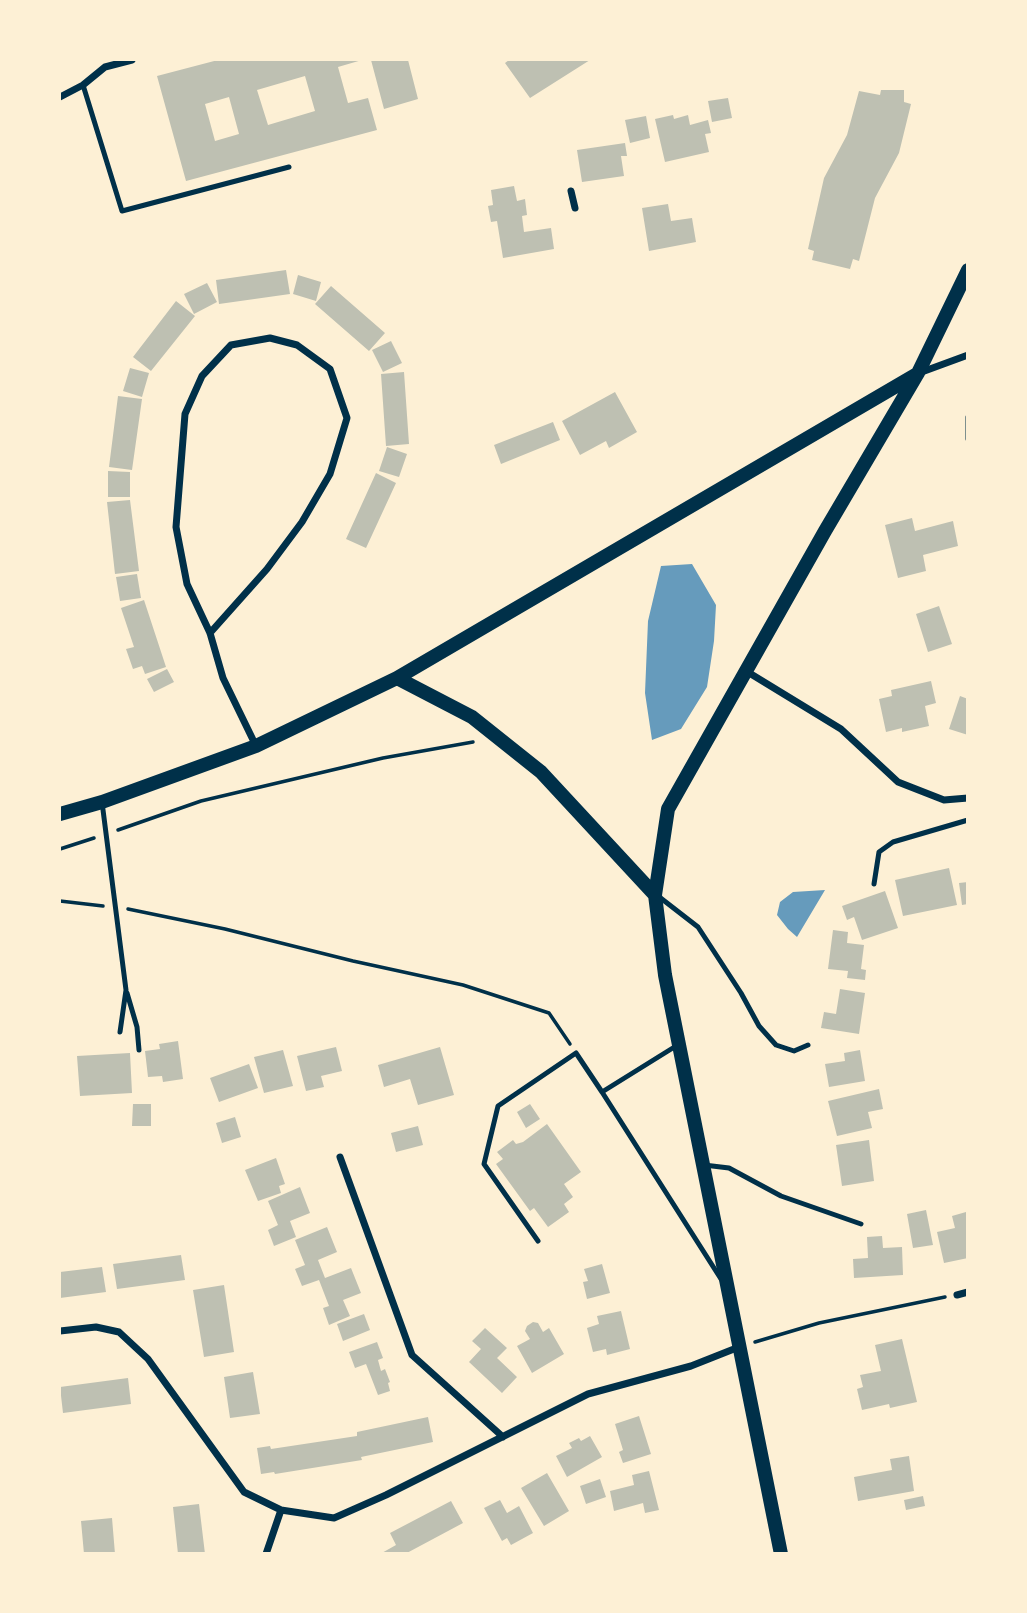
<!DOCTYPE html>
<style>
body{margin:0}
#map{position:relative;width:1027px;height:1613px;overflow:hidden;background:#fdf0d5;font-family:"Titillium Web",sans-serif}
canvas{display:block}
.frame{position:absolute;inset:0;border:61px solid #fdf0d5;pointer-events:none}
</style>
<div id="map">
<canvas width="1027" height="1613"></canvas>
<div class="frame"></div>
</div>
<script>
const c = document.querySelector('canvas').getContext('2d');
c.lineJoin = 'round';
function fillPath(path, color) {
  c.fillStyle = color;
  c.fill(path, 'evenodd');
}
function shape(rows) {
  const path = new Path2D();
  for (const r of rows) {
    path.moveTo(r[0], r[1]);
    for (let i = 2; i < r.length; i += 2) path.lineTo(r[i], r[i + 1]);
  }
  return path;
}
function trace(path, color, width, dash) {
  c.strokeStyle = color;
  c.lineWidth = width;
  c.lineCap = dash ? 'butt' : 'round';
  c.setLineDash(dash || []);
  c.stroke(path);
}
fillPath(shape([
 [692,564,716,605,714,641,707,687,681,729,652,740,645,693,648,621,661,566],
 [825,890,797,937,788,929,777,915,780,902,793,892]
]), '#669bbc');
fillPath(shape([
 [218,60,362,60,338,67,348,103,368,98,377,130,186,181,157,76],
 [305,76,315,111,268,125,257,90],
 [229,97,239,134,215,141,205,104],
 [371,60,408,60,418,99,384,109],
 [509,60,590,60,530,98,505,63],
 [881,90,904,90,904,102,911,104,899,153,875,198,859,261,853,259,850,269,812,260,814,251,808,249,824,178,847,135,859,91,880,95],
 [728,98,732,118,712,122,708,101],
 [673,115,674,119,688,115,690,125,708,120,711,133,705,134,709,152,665,162,655,119],
 [646,116,650,138,630,143,625,120],
 [625,143,627,156,621,156,624,176,582,182,577,150],
 [514,186,517,201,525,199,527,215,522,216,524,232,551,228,554,249,503,258,497,221,491,222,488,206,493,205,491,190],
 [668,204,671,221,692,218,696,242,649,251,642,208],
 [286,270,290,294,219,304,216,280],
 [298,275,321,282,316,301,293,294],
 [207,283,217,302,194,314,184,294],
 [331,286,385,333,369,351,315,304],
 [176,301,195,316,151,371,133,357],
 [391,341,402,363,383,372,372,350],
 [130,368,149,373,142,397,123,391],
 [404,372,409,444,386,446,381,374],
 [615,392,637,432,609,448,606,441,580,455,562,421],
 [118,396,142,399,132,470,109,467],
 [553,422,560,440,501,464,494,445],
 [387,447,407,454,399,477,379,471],
 [108,471,130,472,130,497,108,497],
 [376,473,396,483,366,548,346,539],
 [130,500,139,571,115,574,107,502],
 [912,518,915,531,953,521,958,546,923,555,926,571,898,578,885,525],
 [137,574,141,598,120,601,116,577],
 [144,600,166,667,145,674,142,666,133,669,126,649,134,647,121,608],
 [939,606,952,644,928,652,916,614],
 [167,669,174,682,154,692,147,679],
 [931,681,936,703,925,706,929,726,902,732,902,728,886,732,879,699,892,696,891,690],
 [960,696,968,699,968,735,949,729],
 [949,868,957,905,903,916,895,880],
 [968,882,968,904,962,905,959,883],
 [885,891,898,928,862,940,854,917,847,920,842,906],
 [833,930,848,932,847,943,864,945,861,969,866,970,865,980,847,978,848,971,828,969],
 [840,989,865,993,859,1034,821,1028,824,1012,836,1014],
 [178,1041,183,1079,163,1082,162,1076,148,1077,145,1051,160,1049,159,1044],
 [336,1047,342,1071,321,1076,324,1087,306,1091,297,1056],
 [440,1047,454,1095,418,1105,410,1079,384,1087,378,1065],
 [283,1050,293,1086,264,1093,254,1057],
 [860,1050,865,1081,829,1087,825,1064,845,1061,844,1053],
 [130,1053,132,1093,80,1096,77,1056],
 [249,1064,258,1088,219,1102,210,1078],
 [879,1089,883,1109,868,1112,872,1128,837,1136,828,1101],
 [133,1104,151,1104,151,1126,132,1126],
 [530,1104,540,1119,526,1128,517,1112],
 [235,1117,241,1137,222,1143,216,1123],
 [547,1124,581,1172,564,1184,573,1197,564,1204,569,1212,548,1227,534,1208,530,1211,496,1164,503,1159,497,1152,513,1140,516,1144,523,1142],
 [418,1126,423,1145,396,1152,391,1133],
 [869,1140,874,1181,842,1186,836,1145],
 [276,1158,285,1184,279,1186,281,1193,258,1201,245,1170],
 [300,1187,310,1213,290,1221,296,1237,274,1246,268,1230,278,1225,268,1201],
 [926,1210,933,1245,913,1248,907,1214],
 [966,1212,968,1258,944,1263,937,1232,955,1228,952,1216],
 [327,1227,337,1252,318,1260,325,1278,351,1268,361,1293,343,1300,350,1316,329,1325,323,1308,329,1306,319,1280,302,1286,295,1269,305,1265,295,1240],
 [882,1236,883,1248,902,1247,903,1275,854,1278,853,1259,868,1258,867,1237],
 [181,1255,185,1280,117,1289,113,1264],
 [602,1264,610,1293,587,1299,583,1282,588,1281,584,1269],
 [102,1267,106,1292,60,1298,60,1272],
 [224,1285,234,1352,204,1357,193,1290],
 [621,1311,630,1349,607,1355,606,1349,593,1352,587,1328,599,1324,597,1316],
 [364,1314,370,1330,343,1341,337,1324],
 [533,1322,538,1323,543,1332,549,1328,564,1354,532,1373,517,1346,530,1339,525,1331,527,1326],
 [485,1328,507,1348,497,1358,517,1377,502,1393,469,1362,481,1349,472,1341],
 [902,1339,917,1402,890,1408,889,1404,862,1410,857,1389,863,1387,860,1375,881,1371,875,1345],
 [377,1342,383,1358,378,1360,381,1371,385,1369,390,1382,388,1383,390,1391,378,1395,366,1364,355,1368,349,1352],
 [253,1372,260,1414,230,1418,224,1377],
 [128,1378,131,1404,63,1413,60,1387],
 [639,1416,651,1454,623,1463,619,1452,623,1450,615,1424],
 [428,1417,433,1442,361,1457,362,1460,275,1474,274,1472,261,1474,257,1448,270,1446,271,1449,357,1436,357,1432],
 [590,1436,602,1457,567,1477,556,1456,572,1448,569,1443,579,1438,581,1441],
 [909,1456,914,1491,858,1501,854,1477,892,1470,890,1459],
 [649,1471,659,1510,645,1513,643,1503,614,1511,610,1491,634,1485,632,1475],
 [547,1473,569,1511,544,1526,521,1488],
 [600,1479,606,1497,586,1504,580,1486],
 [923,1496,925,1506,906,1510,904,1500],
 [500,1500,507,1513,519,1506,533,1533,511,1545,507,1538,502,1541,484,1508],
 [451,1501,463,1523,405,1554,380,1554,396,1545,390,1533],
 [199,1504,205,1554,178,1554,173,1507],
 [112,1518,115,1554,84,1554,81,1521]
]), '#bec0b2');
trace(shape([
 [118,830,201,801,383,758,473,742],
 [60,849,94,838],
 [60,901,103,906],
 [128,909,225,929,353,961,463,985,549,1013,570,1044],
 [755,1342,819,1323,945,1297]
]), '#003049', 3.5);
trace(shape([
 [83,85,122,211,289,167],
 [968,417,968,439],
 [102,802,126,990,120,1032],
 [874,884,879,852,893,842,968,820],
 [658,896,698,927,741,993,759,1026,776,1045,794,1051,808,1045],
 [127,993,137,1027,139,1050],
 [602,1092,721,1279],
 [704,1165,729,1168,781,1196,861,1224],
 [538,1241,484,1164,498,1106,576,1053,602,1092,676,1046]
]), '#003049', 5);
trace(shape([
 [60,97,83,85,105,67,132,60],
 [571,191,575,208],
 [919,373,968,355],
 [210,633,267,569,302,522,330,474,347,418,330,369,297,345,270,338,231,345,202,376,185,414,176,527,187,584,210,633,223,678,256,746],
 [746,671,841,729,898,782,944,800,968,798],
 [340,1157,412,1355,503,1437],
 [957,1295,968,1292],
 [60,1331,96,1327,119,1332,148,1359,244,1492,281,1510,334,1518,386,1495,588,1394,691,1366,739,1347],
 [266,1554,281,1510]
]), '#003049', 7);
trace(shape([
 [397,678,472,717,541,772,655,895],
 [60,814,102,802,256,746,397,678,917,374],
 [781,1554,665,975,655,895,668,809,825,531,918,373,968,270]
]), '#003049', 14);
</script>
